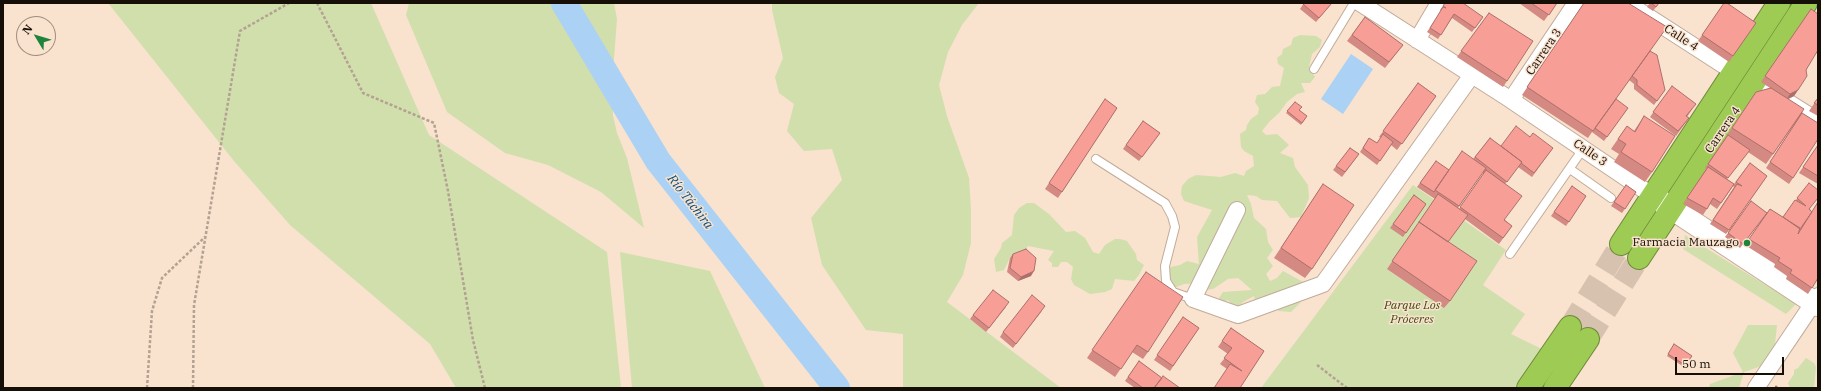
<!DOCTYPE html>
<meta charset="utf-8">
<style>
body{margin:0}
#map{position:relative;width:1821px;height:391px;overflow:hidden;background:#f9e2ce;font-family:"IBM Plex Serif",serif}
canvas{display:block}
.frame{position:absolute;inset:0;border:4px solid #160f08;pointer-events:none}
.north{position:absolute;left:16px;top:16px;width:40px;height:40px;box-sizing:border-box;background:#f9e2ce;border:1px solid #9e8e7f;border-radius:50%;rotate:308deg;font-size:11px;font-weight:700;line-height:16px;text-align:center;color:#160f08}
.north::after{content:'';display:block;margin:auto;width:14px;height:18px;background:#1c853a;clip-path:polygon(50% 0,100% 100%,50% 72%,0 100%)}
.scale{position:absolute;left:1675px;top:357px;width:109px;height:18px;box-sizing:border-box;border:2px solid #160f08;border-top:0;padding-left:5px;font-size:12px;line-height:14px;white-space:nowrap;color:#160f08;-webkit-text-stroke:3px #f9e2ce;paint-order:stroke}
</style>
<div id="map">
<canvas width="1821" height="391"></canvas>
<div class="frame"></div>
<div class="north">N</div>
<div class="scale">50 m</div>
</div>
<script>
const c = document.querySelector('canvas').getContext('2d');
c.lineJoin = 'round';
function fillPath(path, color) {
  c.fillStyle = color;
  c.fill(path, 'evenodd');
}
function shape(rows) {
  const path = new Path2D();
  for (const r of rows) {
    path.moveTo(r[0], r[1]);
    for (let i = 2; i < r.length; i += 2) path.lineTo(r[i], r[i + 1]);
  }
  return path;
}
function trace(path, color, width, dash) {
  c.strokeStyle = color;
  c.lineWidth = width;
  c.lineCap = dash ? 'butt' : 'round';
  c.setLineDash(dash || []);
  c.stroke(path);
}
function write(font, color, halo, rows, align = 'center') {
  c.font = font + ' "IBM Plex Serif",serif';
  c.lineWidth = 3;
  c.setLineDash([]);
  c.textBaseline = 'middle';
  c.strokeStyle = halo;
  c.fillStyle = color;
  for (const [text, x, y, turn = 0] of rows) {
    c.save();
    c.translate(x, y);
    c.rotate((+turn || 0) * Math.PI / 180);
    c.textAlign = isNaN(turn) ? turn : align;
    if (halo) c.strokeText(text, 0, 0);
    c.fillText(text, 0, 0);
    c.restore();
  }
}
fillPath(shape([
 [108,3,371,3,429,135,607,252,621,388,456,388,430,344,290,225,234,161],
 [409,3,614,3,617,19,612,85,613,116,617,133,627,158,644,228,601,192,548,165,505,153,447,112,406,15],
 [772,3,979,3,962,25,948,52,939,85,947,116,969,178,971,209,971,243,963,275,947,302,1061,388,903,388,903,334,866,330,822,265,811,218,842,180,832,149,804,151,787,131,794,104,779,93,775,77,783,58,772,10],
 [1300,35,1316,36,1322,40,1320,47,1312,54,1309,67,1315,77,1310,83,1301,83,1305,92,1297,94,1287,102,1279,113,1270,121,1262,131,1266,135,1277,134,1289,145,1280,153,1293,158,1295,167,1308,185,1309,198,1301,217,1290,218,1277,201,1262,200,1256,196,1247,195,1251,204,1254,218,1266,229,1268,242,1273,250,1267,258,1273,266,1266,274,1270,281,1277,278,1283,271,1305,283,1300,303,1291,312,1279,311,1273,306,1255,301,1254,296,1243,302,1236,309,1228,300,1221,303,1219,298,1223,292,1252,290,1238,278,1228,279,1213,289,1206,290,1198,283,1184,284,1174,288,1163,275,1171,267,1180,265,1187,261,1199,264,1197,237,1212,210,1184,201,1181,194,1182,186,1188,179,1196,175,1221,177,1235,173,1244,176,1246,171,1254,166,1253,156,1244,151,1241,147,1240,134,1246,130,1247,125,1251,119,1258,114,1259,108,1255,102,1257,95,1265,94,1272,87,1280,86,1284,68,1278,64,1277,58,1282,54,1283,49,1291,45,1293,38],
 [1413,185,1506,250,1483,285,1525,314,1511,334,1546,351,1518,388,1261,388],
 [1027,203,1034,203,1049,214,1066,232,1075,231,1085,238,1093,252,1099,254,1105,245,1115,239,1120,239,1127,241,1136,254,1137,260,1144,265,1139,275,1134,281,1115,279,1112,289,1105,292,1090,294,1074,285,1071,279,1073,267,1067,262,1061,262,1058,267,1052,267,1052,263,1048,260,1054,251,1028,246,1023,253,1010,258,1004,270,996,272,994,259,1001,248,1002,243,1012,235,1014,215,1019,208],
 [1685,235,1796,304,1786,314,1683,249],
 [620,252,710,271,765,388,632,388],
 [1748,325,1777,325,1773,362,1744,372,1739,388,1709,388,1710,384,1743,372,1733,353],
 [1806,358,1814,363,1816,367,1814,388,1790,388,1788,383,1794,374,1794,370,1798,368]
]), '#d1dfad');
fillPath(shape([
 [1351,54,1373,69,1343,114,1321,99]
]), '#abd1f4');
trace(shape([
 [564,3,658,161,837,388]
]), '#abd1f4', 26);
trace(shape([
 [1570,327,1621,244],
 [1588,339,1639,258]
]), '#d7c2b0', 22, [22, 11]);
const lane = shape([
 [1314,69,1354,3],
 [1096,159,1165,203,1172,216,1175,227,1165,266,1166,281,1173,292,1193,299],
 [1570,169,1611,198],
 [1510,254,1583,149]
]);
const street = shape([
 [1360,3,1511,100,1653,196],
 [1627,3,1734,72],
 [1417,40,1439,3],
 [1756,82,1818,121],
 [1511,100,1576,3],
 [1237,210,1193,299,1238,315,1323,284,1472,75],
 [1756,388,1818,296]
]);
const secondary = shape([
 [1656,198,1818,305]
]);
const highway = shape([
 [1621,244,1779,3],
 [1639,258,1806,3],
 [1528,388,1570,327],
 [1555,388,1588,339]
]);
trace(lane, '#c1ab99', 10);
trace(street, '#c1ab99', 18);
trace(secondary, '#c1ab99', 24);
trace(highway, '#6e8939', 24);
trace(shape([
 [317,3,363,93,434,123,448,191,473,340,485,388],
 [1317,365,1347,388],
 [147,388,152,311,162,278,205,237],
 [193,388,194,305,240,31,289,3]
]), '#b3a191', 2.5, [3, 2]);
trace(lane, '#fff', 8);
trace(street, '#fff', 16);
trace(secondary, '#fff', 22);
trace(highway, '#9ecb54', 22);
fillPath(shape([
 [1304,3,1332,3,1316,22,1300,9],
 [1445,3,1483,17,1472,32,1452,18,1438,39,1427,32,1441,11,1440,10],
 [1519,3,1557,3,1544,21],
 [1584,3,1644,59,1665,90,1654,105,1634,89,1634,84,1629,80,1600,121,1628,108,1604,141,1592,132,1588,138,1522,95],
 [1650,3,1659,3,1653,11,1647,7],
 [1724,3,1756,23,1729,62,1698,41],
 [1811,9,1806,70,1798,90,1794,96,1788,99,1802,113,1793,178,1789,184,1766,168,1798,119,1766,164,1748,152,1727,179,1734,184,1750,163,1767,176,1726,234,1710,224,1734,187,1733,186,1717,209,1710,204,1703,215,1683,204,1706,169,1705,168,1756,92,1770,88,1761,82],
 [1489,13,1507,81,1503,87,1457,57],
 [1365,17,1403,45,1385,68,1347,41],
 [1418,83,1436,96,1397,150,1391,145,1377,165,1360,152,1369,138,1377,143,1381,138,1379,137],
 [1672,86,1693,108,1687,117,1689,118,1676,136,1650,117],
 [1818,98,1818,116,1809,111],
 [1105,99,1117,108,1058,198,1045,189],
 [1295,102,1299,110,1307,116,1301,125,1286,113],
 [1644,116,1652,172,1645,182,1614,162,1619,154,1611,149,1627,126,1634,131],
 [1143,121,1160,133,1139,161,1123,149],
 [1530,137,1553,148,1532,177,1518,167,1505,184,1505,220,1512,226,1499,244,1465,219,1448,242,1450,301,1444,308,1387,269,1435,199,1417,187,1436,161,1449,170,1473,159,1490,138,1501,146],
 [1482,172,1484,174,1459,209,1458,208],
 [1818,145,1818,184,1799,173],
 [1350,148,1359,154,1342,177,1333,170],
 [1809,183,1810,209,1812,212,1818,201,1818,278,1808,294,1786,279,1787,276,1774,267,1775,264,1745,245,1770,209,1783,217],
 [1810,213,1798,233,1799,229],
 [1323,184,1312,269,1305,278,1274,258],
 [1626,185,1636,192,1622,213,1611,206],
 [1572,186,1586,196,1566,226,1551,216],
 [1414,195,1426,204,1403,237,1390,228],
 [1751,201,1767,213,1740,248,1725,237],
 [1013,254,1031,276,1018,281,1007,272,1010,258],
 [1146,272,1148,352,1143,359,1132,352,1115,377,1087,358],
 [1006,307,986,332,970,319,973,315],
 [1042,311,1013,348,1000,337,1003,332],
 [1183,317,1199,328,1170,371,1154,360],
 [1231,328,1264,351,1240,388,1227,369,1220,364,1228,354,1218,347],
 [1674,344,1692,356,1684,367,1667,356],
 [1139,361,1162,378,1180,388,1135,388,1125,381]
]), '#d48982');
fillPath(shape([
 [1798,90,1794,96,1786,100,1790,94],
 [1034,271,1031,276,1018,281,1021,277]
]), '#ad6f6a');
const building = shape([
 [1304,3,1332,3,1319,18,1303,4,1304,3],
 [1445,3,1463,3,1483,17,1475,28,1454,14,1441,35,1430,28,1443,7,1446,8,1443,6,1445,3],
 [1531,3,1557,3,1549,15,1531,3],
 [1584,3,1628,3,1667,27,1593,131,1527,87,1584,3],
 [1651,3,1659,3,1656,7,1651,3],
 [1724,3,1727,3,1756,23,1733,56,1702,35,1724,3],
 [1811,9,1818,14,1818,50,1806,70,1807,76,1798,90,1790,94,1765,76,1811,9],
 [1489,13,1533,41,1507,81,1461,51,1489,13],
 [1365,17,1403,45,1389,62,1352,35,1365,17],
 [1650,51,1657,55,1665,90,1657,101,1637,85,1637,80,1632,76,1650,51],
 [1418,83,1436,96,1402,144,1383,131,1418,83],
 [1672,86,1696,104,1686,116,1689,118,1678,131,1653,112,1672,86],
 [1771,88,1804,109,1773,154,1732,128,1756,92,1771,88],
 [1818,98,1818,105,1814,103,1818,98],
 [1105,99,1117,108,1062,192,1049,183,1105,99],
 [1616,99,1628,108,1607,137,1595,128,1616,99],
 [1295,102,1302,107,1299,110,1307,116,1302,123,1287,111,1295,102],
 [1802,113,1818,123,1818,139,1793,178,1770,162,1802,113],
 [1644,116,1675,136,1652,172,1621,152,1626,144,1618,139,1627,126,1635,132,1644,116],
 [1143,121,1160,133,1142,157,1126,145,1143,121],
 [1516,126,1530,137,1533,133,1553,148,1534,173,1521,163,1522,162,1501,146,1516,126],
 [1383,134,1393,142,1380,161,1363,148,1369,138,1377,143,1383,134],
 [1728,135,1750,150,1728,178,1708,164,1728,135],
 [1490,138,1522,162,1507,182,1475,157,1490,138],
 [1818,145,1818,176,1803,167,1818,145],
 [1350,148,1359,154,1345,172,1336,166,1350,148],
 [1462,151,1486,168,1459,206,1435,190,1462,151],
 [1436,161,1449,170,1434,192,1420,183,1436,161],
 [1750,163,1767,176,1729,230,1713,220,1737,184,1742,186,1736,182,1750,163],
 [1708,167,1734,184,1721,203,1713,198,1707,209,1687,198,1708,167],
 [1486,170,1522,196,1504,220,1512,226,1503,238,1460,207,1486,170],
 [1809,183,1818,190,1818,198,1809,209,1812,212,1800,229,1783,217,1795,200,1806,206,1797,198,1809,183],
 [1323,184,1354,205,1312,269,1281,248,1323,184],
 [1626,185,1636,192,1625,209,1614,202,1626,185],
 [1572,186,1586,196,1569,222,1554,212,1572,186],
 [1438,194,1468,215,1448,242,1419,222,1438,194],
 [1414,195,1426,204,1406,233,1393,224,1414,195],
 [1751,201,1767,213,1743,244,1728,233,1751,201],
 [1818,202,1818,278,1812,288,1790,273,1792,270,1778,261,1780,258,1749,239,1770,209,1800,228,1798,234,1818,202],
 [1419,222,1477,261,1450,301,1392,261,1419,222],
 [1026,249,1036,258,1034,271,1021,277,1010,268,1013,254,1026,249],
 [1146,272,1183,297,1148,352,1137,345,1121,369,1092,350,1146,272],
 [993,290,1009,302,989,328,973,315,993,290],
 [1032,295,1045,306,1016,344,1003,332,1032,295],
 [1183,317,1199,328,1173,366,1157,355,1183,317],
 [1231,328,1264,351,1240,388,1214,388,1230,364,1242,371,1224,358,1232,348,1222,341,1231,328],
 [1674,344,1692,356,1685,365,1668,354,1674,344],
 [1139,361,1162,378,1154,388,1143,388,1128,377,1139,361],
 [1163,376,1180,388,1154,388,1163,376],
 [1776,386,1779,388,1774,388,1776,386]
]);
fillPath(building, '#f79f97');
trace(building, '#ad6f6a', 1);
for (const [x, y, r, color] of [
 [1747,243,4,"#1c853a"]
]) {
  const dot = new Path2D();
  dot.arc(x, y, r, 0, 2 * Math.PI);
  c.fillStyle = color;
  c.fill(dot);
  trace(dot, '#f9e2ce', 1.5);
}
write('12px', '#160f08', '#f9e2ce', [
 ["Calle 4",1681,38,33],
 ["Carrera 3",1544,52,-56],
 ["Carrera 4",1723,130,-56],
 ["Calle 3",1590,153,34]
]);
write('12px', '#160f08', '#f9e2ce', [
 ["Farmacia Mauzago",1739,243]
], 'right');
write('italic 12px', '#3f4b11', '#f9e2ce', [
 ["Parque Los",1412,306],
 ["Próceres",1412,320]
]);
write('italic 13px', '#004e83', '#f9e2ce', [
 ["Río Táchira",690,202,52]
]);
</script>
